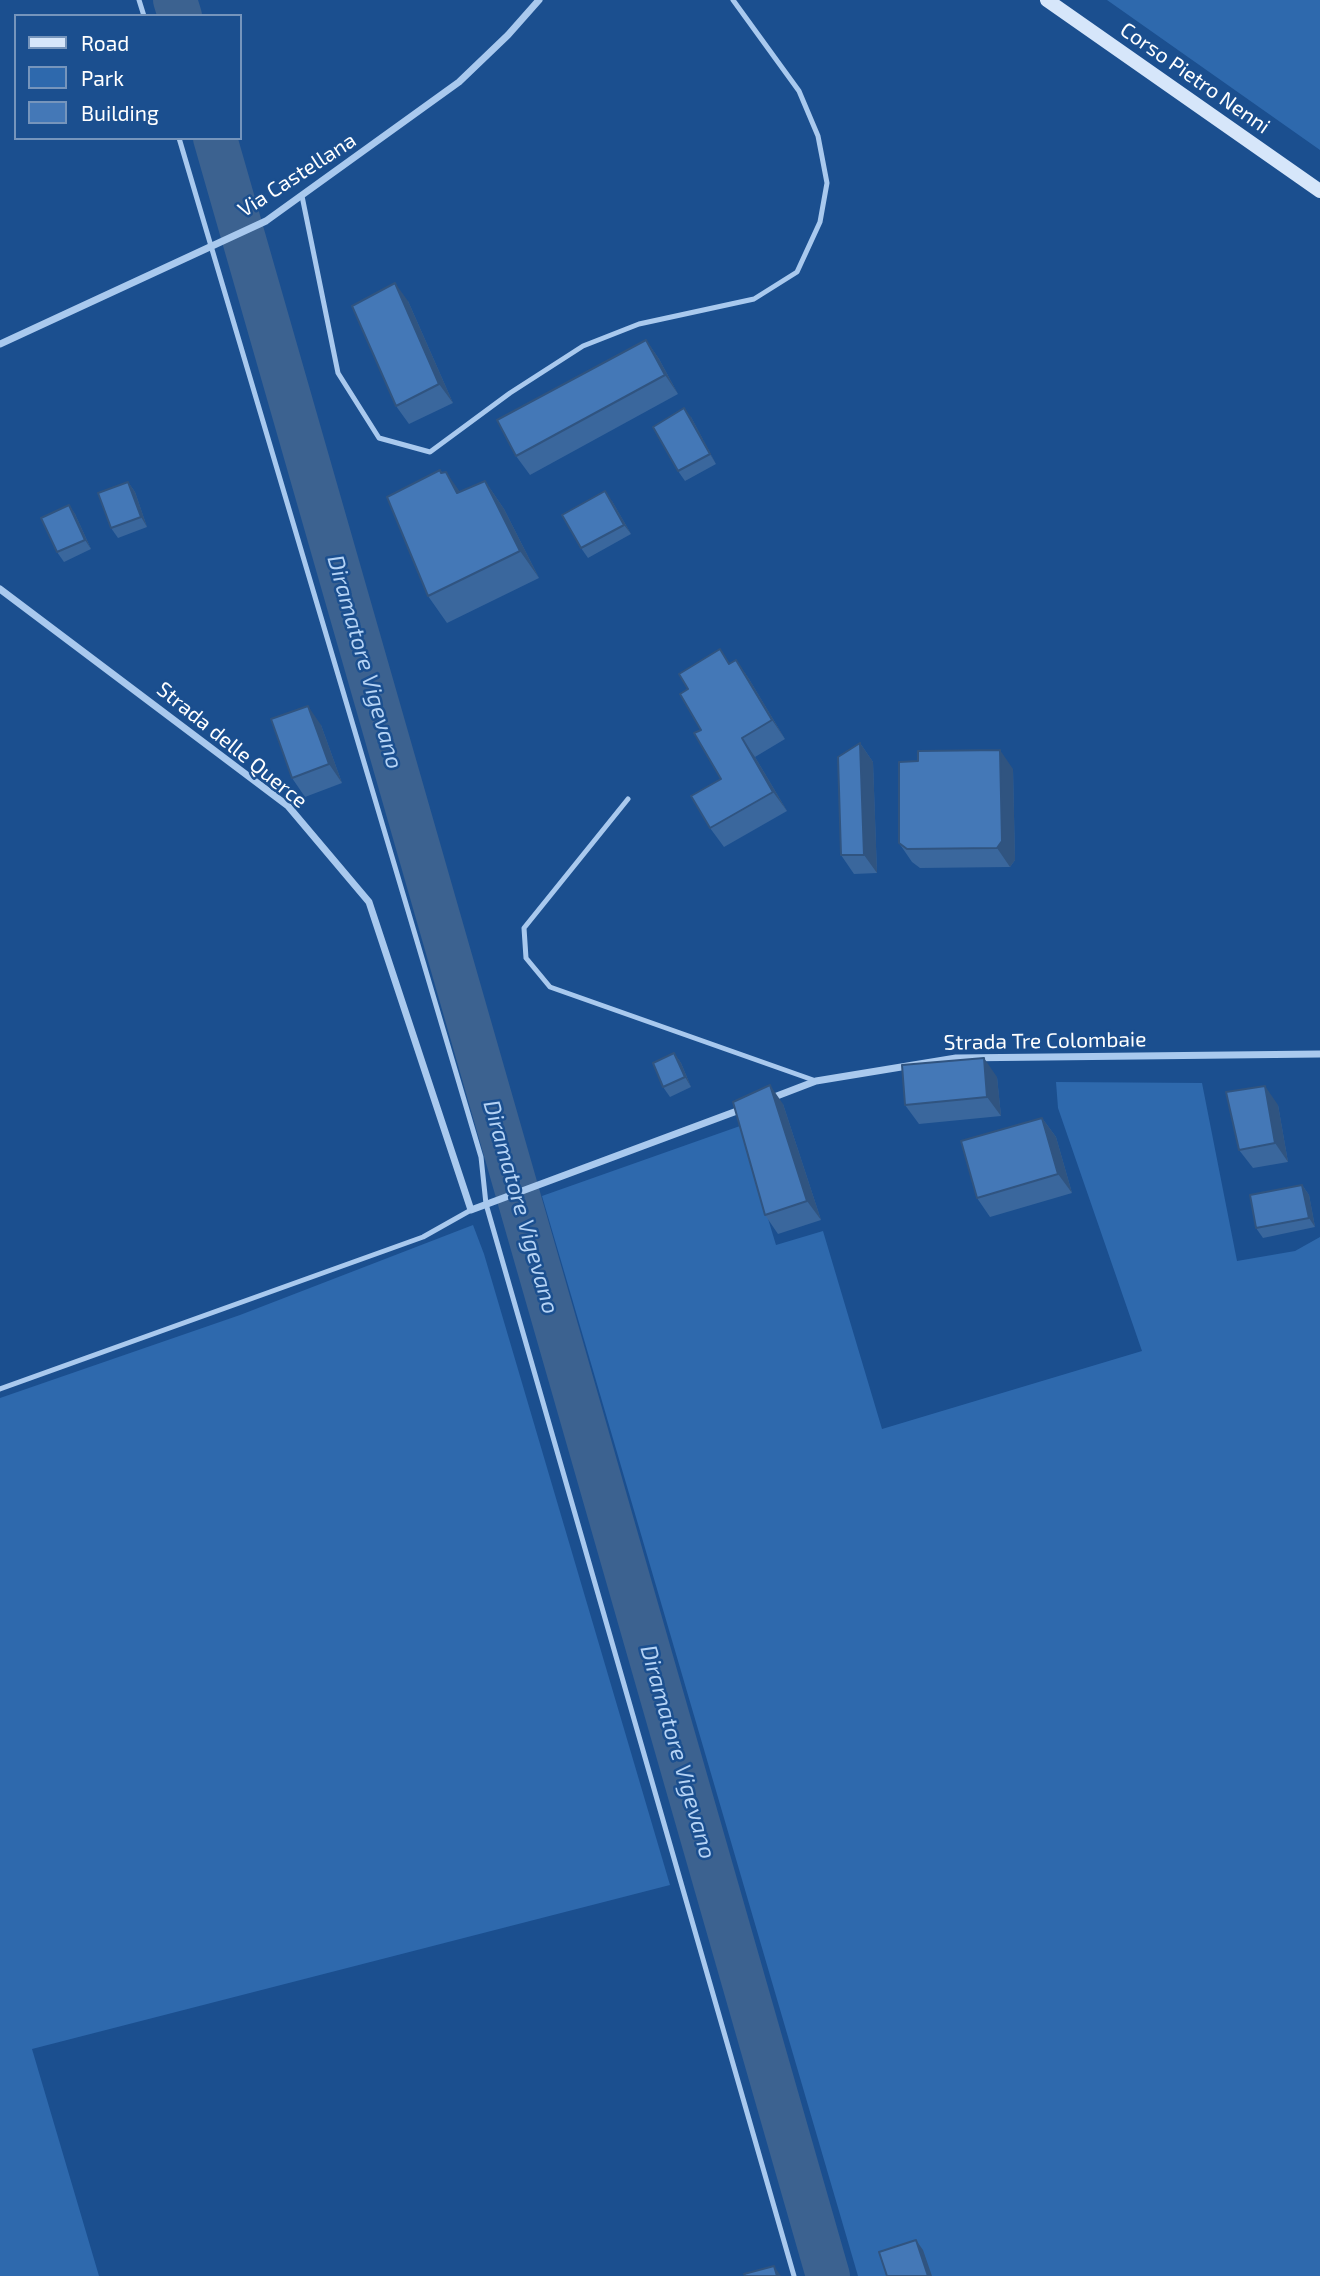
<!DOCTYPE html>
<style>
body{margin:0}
#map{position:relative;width:1320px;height:2276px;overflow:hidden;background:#1b4f8f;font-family:"Exo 2",sans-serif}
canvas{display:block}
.legend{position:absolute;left:14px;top:14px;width:228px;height:126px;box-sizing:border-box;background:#1b4f8f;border:2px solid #7695bc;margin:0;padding:9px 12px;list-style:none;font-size:21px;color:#fff}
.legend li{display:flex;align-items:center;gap:14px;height:35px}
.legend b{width:35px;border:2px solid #7695bc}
</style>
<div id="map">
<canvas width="1320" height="2276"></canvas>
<ul class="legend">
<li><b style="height:9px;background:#d6e6fa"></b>Road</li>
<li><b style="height:19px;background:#2e69ad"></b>Park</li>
<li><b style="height:19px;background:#4478b7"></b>Building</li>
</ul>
</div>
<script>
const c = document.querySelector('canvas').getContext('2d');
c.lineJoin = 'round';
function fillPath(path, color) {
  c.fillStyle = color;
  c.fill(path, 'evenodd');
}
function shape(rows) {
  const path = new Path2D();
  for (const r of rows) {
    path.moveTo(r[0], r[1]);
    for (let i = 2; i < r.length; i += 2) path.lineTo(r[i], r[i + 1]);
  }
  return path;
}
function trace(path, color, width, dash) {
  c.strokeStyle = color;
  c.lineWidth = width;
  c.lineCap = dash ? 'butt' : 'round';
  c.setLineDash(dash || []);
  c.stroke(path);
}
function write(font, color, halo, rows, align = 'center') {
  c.font = font + ' "Exo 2",sans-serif';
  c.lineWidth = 5;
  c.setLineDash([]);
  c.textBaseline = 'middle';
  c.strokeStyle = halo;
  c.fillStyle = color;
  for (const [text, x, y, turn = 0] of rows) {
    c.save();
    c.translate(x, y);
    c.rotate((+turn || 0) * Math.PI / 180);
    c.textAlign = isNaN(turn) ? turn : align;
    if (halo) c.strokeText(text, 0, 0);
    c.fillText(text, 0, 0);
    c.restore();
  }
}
fillPath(shape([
 [1107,0,1320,0,1320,150],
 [1056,1082,1202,1083,1237,1261,1295,1251,1320,1237,1320,2276,858,2276,542,1196,740,1126,776,1245,823,1231,882,1429,1142,1351,1058,1108],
 [473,1225,484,1254,670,1885,32,2049,99,2276,0,2276,0,1398,240,1315]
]), '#2e69ad');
trace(shape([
 [175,0,180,16],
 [215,138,828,2276]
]), '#3c6290', 44);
trace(shape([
 [139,0,144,16],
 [179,138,481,1157,486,1204,794,2276],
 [302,196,338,373,379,438,430,452,510,393,583,346,639,324,754,299,797,272,820,222,827,183,818,136,799,91,733,0],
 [628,799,524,928,526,958,550,987,816,1081],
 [0,1389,423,1237,471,1210]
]), '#a9c9ee', 5);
trace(shape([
 [0,344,266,221,459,82,508,35,539,0],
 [0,589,288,806,369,902,471,1210,745,1108],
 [769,1099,816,1081,956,1058,1320,1054]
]), '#a9c9ee', 7);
trace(shape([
 [1047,0,1320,191]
]), '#d6e6fa', 14);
fillPath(shape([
 [408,301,453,403,409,424,396,406],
 [646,340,659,359,678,394,530,475,516,456],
 [691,417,716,464,685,481,678,471],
 [440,470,460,492,485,481,504,509,539,578,447,623,428,596],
 [128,482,135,492,147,527,118,538,111,528],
 [612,501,631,534,588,558,581,548],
 [69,505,75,514,91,549,64,562,57,552],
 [736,660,749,679,785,739,755,757,787,811,724,847,710,828,721,779,730,663],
 [321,725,342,783,305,797,292,778],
 [860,743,873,762,877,873,854,874,841,855],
 [1013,769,1015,860,1010,867,920,868,912,862,899,843],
 [674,1053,681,1063,691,1087,670,1097,663,1087],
 [997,1077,1001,1116,919,1124,905,1105],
 [783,1104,821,1220,778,1234,765,1215],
 [1278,1105,1288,1162,1253,1168,1239,1150],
 [1042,1118,1056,1137,1072,1193,990,1217,977,1198],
 [1302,1185,1309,1195,1315,1227,1263,1238,1256,1228]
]), '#3a679d');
fillPath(shape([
 [395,283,408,301,453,403,439,384],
 [646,340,659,359,678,394,665,375],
 [684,408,691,417,716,464,710,454],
 [446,472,465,499,457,493],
 [485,481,504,509,539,578,520,551],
 [128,482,135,492,147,527,141,517],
 [605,491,612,501,631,534,624,525],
 [69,505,75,514,91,549,85,540],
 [736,660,749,679,785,739,772,720],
 [308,706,321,725,342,783,329,764],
 [742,738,755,757,787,811,773,792],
 [860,743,873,762,877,873,864,855],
 [1000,750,1013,769,1015,860,1010,867,997,848],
 [674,1053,681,1063,691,1087,685,1077],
 [984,1058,997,1077,1001,1116,987,1097],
 [770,1085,783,1104,821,1220,807,1201],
 [1265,1086,1278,1105,1288,1162,1275,1143],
 [1042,1118,1056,1137,1072,1193,1058,1174],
 [1302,1185,1309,1195,1315,1227,1309,1218],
 [916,2240,923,2250,932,2276,928,2276],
 [774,2266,781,2276,777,2276]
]), '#305480');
const building = shape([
 [395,283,439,384,396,406,352,306,395,283],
 [646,340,665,375,516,456,497,420,646,340],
 [684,408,710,454,678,471,653,427,684,408],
 [440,470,441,473,446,472,457,493,485,481,520,551,428,596,387,497,440,470],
 [128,482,141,517,111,528,98,493,128,482],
 [605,491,624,525,581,548,562,515,605,491],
 [69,505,85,540,57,552,41,518,69,505],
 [720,649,729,664,736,660,772,720,742,738,773,792,710,828,691,796,721,779,694,733,701,730,680,694,688,689,679,674,720,649],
 [308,706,329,764,292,778,271,719,308,706],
 [860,743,864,855,841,855,838,757,860,743],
 [1000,750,1002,841,997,848,907,849,899,843,899,762,918,761,918,751,1000,750],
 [674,1053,685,1077,663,1087,653,1063,674,1053],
 [984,1058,987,1097,905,1105,902,1065,984,1058],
 [770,1085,807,1201,765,1215,733,1102,770,1085],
 [1265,1086,1275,1143,1239,1150,1226,1092,1265,1086],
 [1042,1118,1058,1174,977,1198,961,1141,1042,1118],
 [1302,1185,1309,1218,1256,1228,1250,1195,1302,1185],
 [916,2240,928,2276,887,2276,879,2252,916,2240],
 [774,2266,777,2276,745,2276,744,2274,774,2266]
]);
fillPath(building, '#4478b7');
trace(building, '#305480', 2);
write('21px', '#fff', '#1b4f8f', [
 ["Corso Pietro Nenni",1195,78,35],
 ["Via Castellana",297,175,-33],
 ["Strada delle Querce",232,745,39],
 ["Strada Tre Colombaie",1045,1041,-1]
]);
write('italic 23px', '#b5d3f5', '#1b4f8f', [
 ["Diramatore Vigevano",365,662,74],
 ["Diramatore Vigevano",521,1207,74],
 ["Diramatore Vigevano",678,1752,74]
]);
</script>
